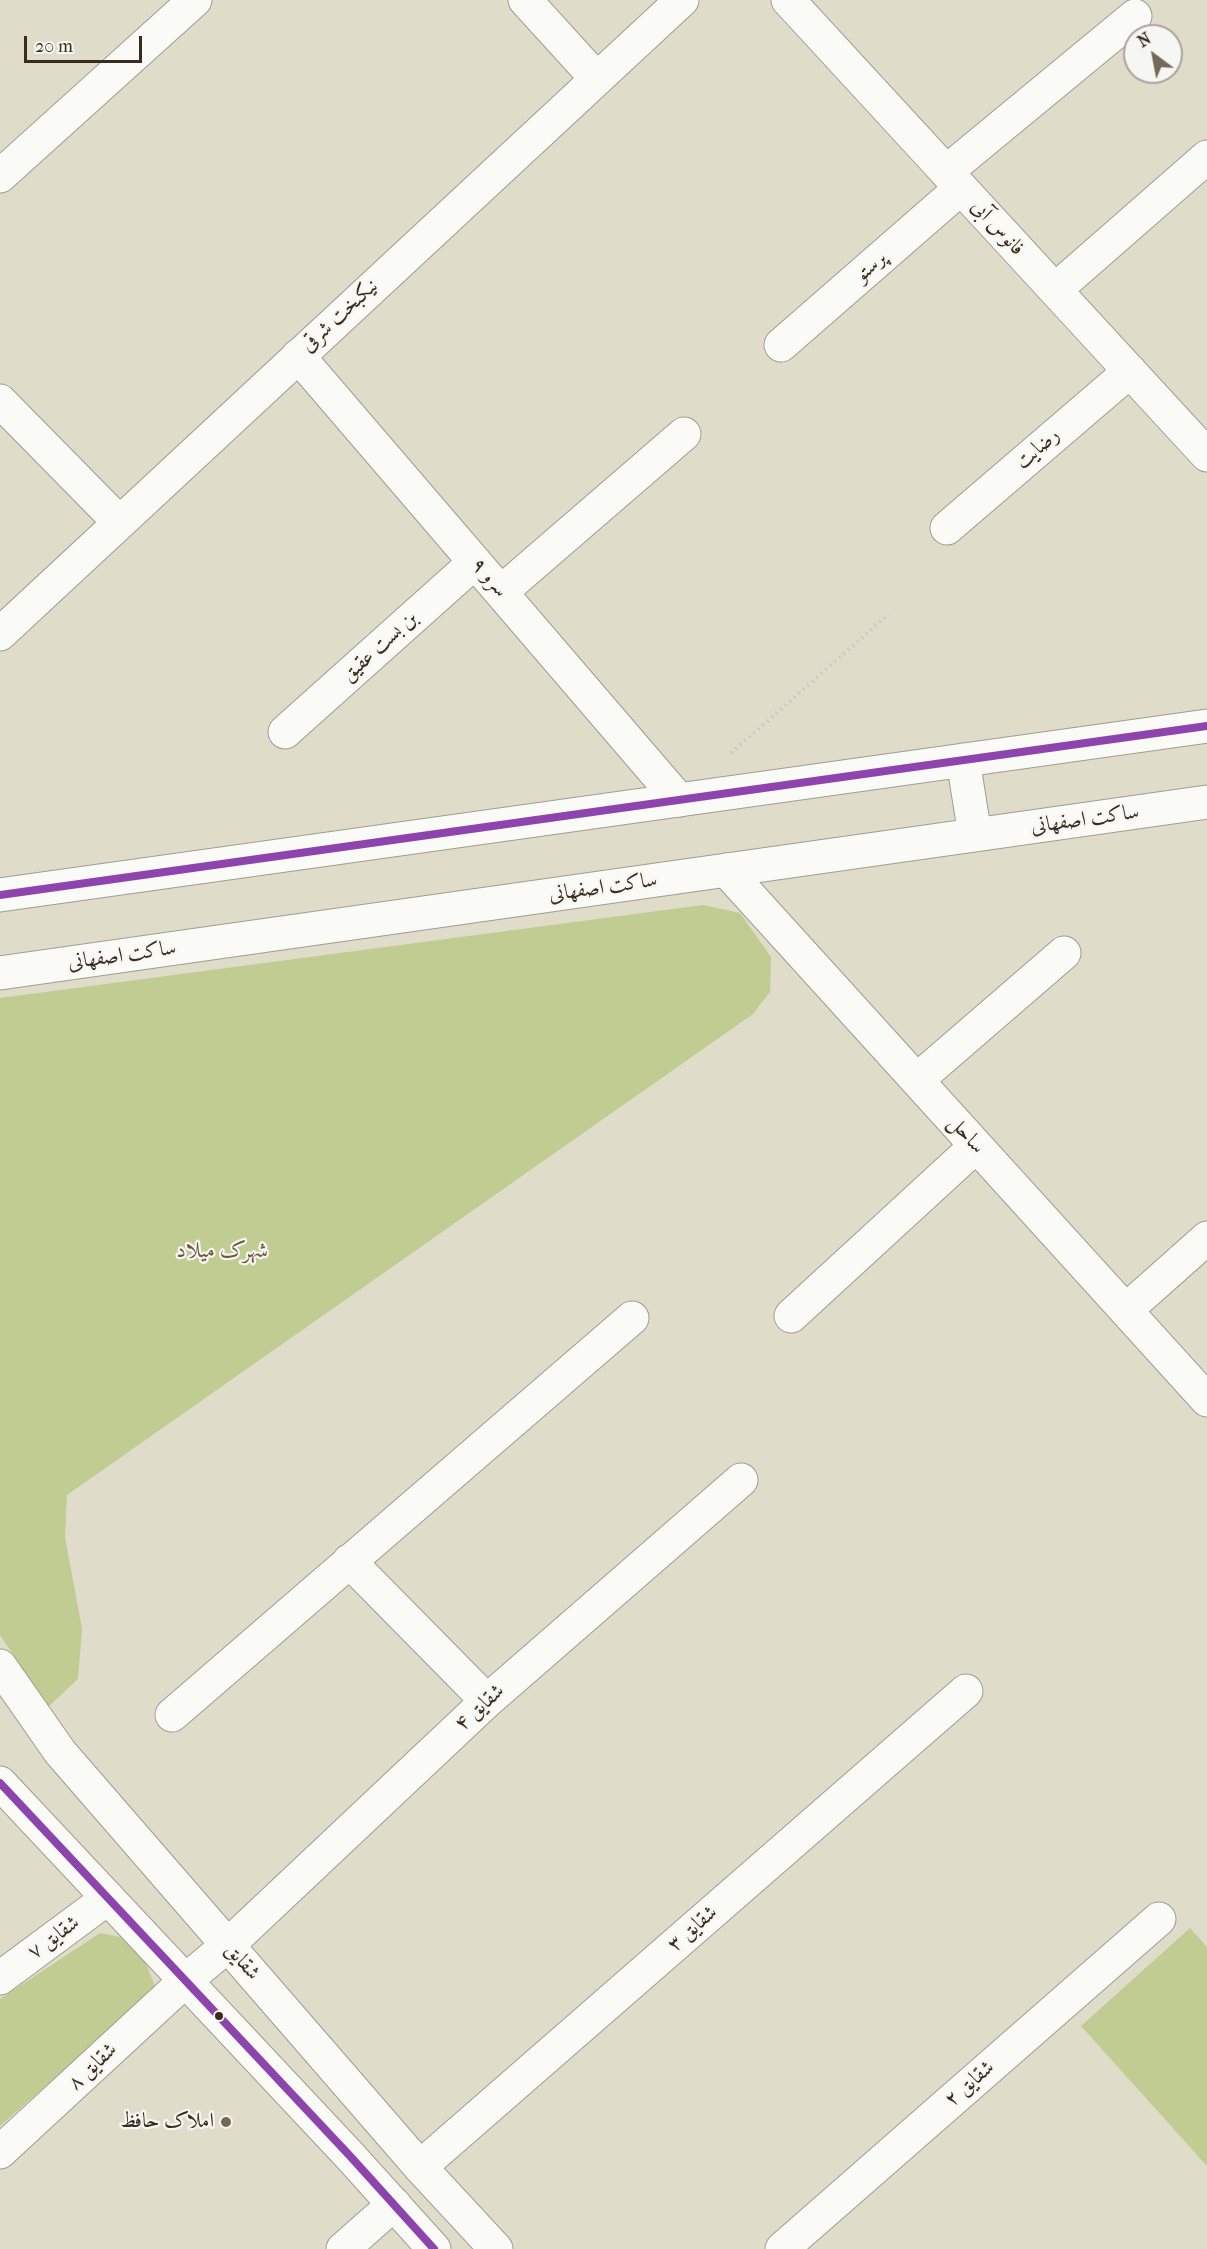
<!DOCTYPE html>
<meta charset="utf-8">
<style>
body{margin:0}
#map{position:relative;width:1207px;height:2249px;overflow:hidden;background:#e0dcca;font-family:"IM FELL French Canon",serif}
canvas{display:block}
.north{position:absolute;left:1123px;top:24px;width:60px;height:60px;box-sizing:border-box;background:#f6f6f2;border:2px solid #aba49d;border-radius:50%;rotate:328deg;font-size:16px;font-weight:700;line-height:24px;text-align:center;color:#3b2a1e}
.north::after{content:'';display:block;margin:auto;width:21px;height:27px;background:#75685a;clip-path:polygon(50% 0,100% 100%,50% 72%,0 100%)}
.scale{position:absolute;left:24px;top:36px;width:118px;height:27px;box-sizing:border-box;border:3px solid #3b2a1e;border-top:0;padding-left:8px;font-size:18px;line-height:21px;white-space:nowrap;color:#3b2a1e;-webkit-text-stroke:4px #f6f6f2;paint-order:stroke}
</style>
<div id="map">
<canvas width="1207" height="2249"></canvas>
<div class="north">N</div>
<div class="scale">20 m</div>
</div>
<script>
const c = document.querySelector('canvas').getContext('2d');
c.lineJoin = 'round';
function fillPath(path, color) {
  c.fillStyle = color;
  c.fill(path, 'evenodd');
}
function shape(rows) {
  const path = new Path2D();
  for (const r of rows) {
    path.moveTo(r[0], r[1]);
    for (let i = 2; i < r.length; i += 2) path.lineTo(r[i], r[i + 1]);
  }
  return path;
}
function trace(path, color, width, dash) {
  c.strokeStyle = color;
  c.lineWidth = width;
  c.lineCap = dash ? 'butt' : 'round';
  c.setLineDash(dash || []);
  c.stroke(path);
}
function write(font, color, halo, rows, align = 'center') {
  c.font = font + ' "IM FELL French Canon",Amiri,serif';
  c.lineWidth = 4.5;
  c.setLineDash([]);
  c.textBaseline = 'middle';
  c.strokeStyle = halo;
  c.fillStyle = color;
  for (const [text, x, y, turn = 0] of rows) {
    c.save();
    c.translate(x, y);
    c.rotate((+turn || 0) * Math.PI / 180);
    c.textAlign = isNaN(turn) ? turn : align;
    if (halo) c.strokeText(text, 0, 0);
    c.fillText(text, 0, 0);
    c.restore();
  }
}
fillPath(shape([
 [703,905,740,913,771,957,770,992,753,1014,67,1495,65,1537,82,1629,78,1679,48,1707,0,1635,0,998],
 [1190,1928,1207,1947,1207,2166,1081,2026],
 [100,1933,131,1939,147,1966,156,1989,0,2126,0,1999]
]), '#c0cc92');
const minor = shape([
 [525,0,596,78],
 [788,0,1207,455],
 [946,172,1135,16],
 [0,176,195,0],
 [1055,290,1207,157],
 [781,345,961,188],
 [298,356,679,800],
 [0,401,119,522],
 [947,528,1130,371],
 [501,592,684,434],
 [285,732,475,562],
 [726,870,1207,1400],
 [917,1080,1064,953],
 [1126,1310,1207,1238],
 [791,1316,976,1146],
 [349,1561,487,1701],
 [172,1715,632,1318],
 [228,1945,487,1701,741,1480],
 [0,1978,108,1898],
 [0,2152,185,1981],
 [420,2167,966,1691],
 [343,2249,394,2204],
 [782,2249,1159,1919]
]);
const tertiary = shape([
 [0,634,682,0],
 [0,1666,60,1752,420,2167,496,2249],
 [0,1783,350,2156,434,2249],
 [185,1981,228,1945]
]);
const secondary = shape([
 [963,760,975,835],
 [0,895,1207,726],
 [0,973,1207,802]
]);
trace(minor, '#a19c91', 35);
trace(tertiary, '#a19c91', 35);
trace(secondary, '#a19c91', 35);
trace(shape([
 [731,753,889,614]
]), '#c9c7c2', 4, [1.5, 4.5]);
trace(minor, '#fafaf7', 33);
trace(tertiary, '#fafaf7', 33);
trace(secondary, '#fafaf7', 33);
trace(shape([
 [0,895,1207,726],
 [0,1783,350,2156,434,2249]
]), '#8e44ad', 8);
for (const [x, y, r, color] of [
 [219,2016,5,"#3b2a1e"],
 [226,2122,6,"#75685a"]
]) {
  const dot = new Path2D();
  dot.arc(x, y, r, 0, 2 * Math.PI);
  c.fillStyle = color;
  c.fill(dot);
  trace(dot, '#f6f6f2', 2);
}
write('21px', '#3b2a1e', '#f6f6f2', [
 ["فانوس آبی",997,228,47],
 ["پرستو",871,267,-41],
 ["نیکبخت شرقی",340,316,-43],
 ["رضایت",1038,449,-41],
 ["سرو ۹",489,578,49],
 ["بن بست عقیق",380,647,-42],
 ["ساکت اصفهانی",1085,820,-8],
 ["ساکت اصفهانی",603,888,-8],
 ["ساکت اصفهانی",122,956,-8],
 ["ساحل",966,1135,48],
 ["شقایق ۴",480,1708,-42],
 ["شقایق ۳",693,1929,-41],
 ["شقایق ۷",54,1938,-36],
 ["شقایق",242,1962,49],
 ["شقایق ۸",93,2067,-43],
 ["شقایق ۲",970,2084,-41]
]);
write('21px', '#3b2a1e', '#f6f6f2', [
 ["املاک حافظ",214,2122]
], 'right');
write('22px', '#70543b', '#f6f6f2', [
 ["شهرک میلاد",222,1252]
]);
</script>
